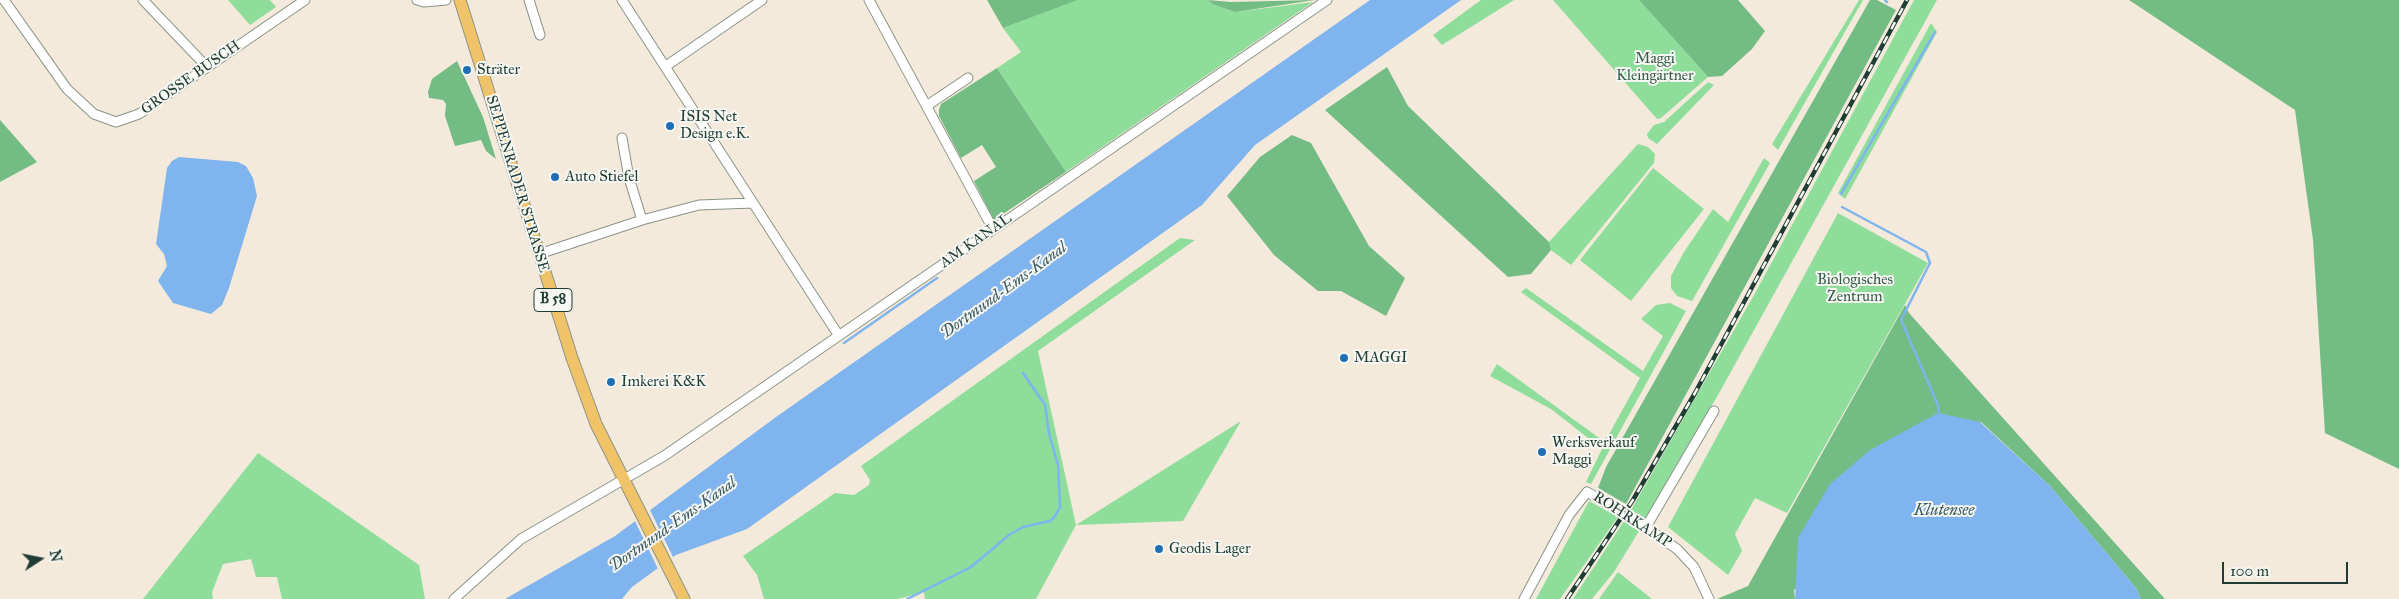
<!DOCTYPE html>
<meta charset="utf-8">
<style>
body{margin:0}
#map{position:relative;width:2399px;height:599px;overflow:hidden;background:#f4eadb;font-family:"IM FELL Great Primer",serif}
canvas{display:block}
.north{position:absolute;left:15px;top:534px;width:50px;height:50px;-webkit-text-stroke:4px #f6f6f2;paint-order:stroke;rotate:79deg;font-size:14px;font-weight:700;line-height:20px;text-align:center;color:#1f3d34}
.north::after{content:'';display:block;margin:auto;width:18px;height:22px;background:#1f3d34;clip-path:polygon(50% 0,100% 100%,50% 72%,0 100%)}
.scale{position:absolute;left:2222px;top:562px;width:126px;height:22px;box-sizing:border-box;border:2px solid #1f3d34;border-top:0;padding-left:6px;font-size:15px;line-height:18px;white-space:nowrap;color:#1f3d34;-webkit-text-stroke:4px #f6f6f2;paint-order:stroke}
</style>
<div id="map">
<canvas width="2399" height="599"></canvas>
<div class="north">N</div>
<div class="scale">100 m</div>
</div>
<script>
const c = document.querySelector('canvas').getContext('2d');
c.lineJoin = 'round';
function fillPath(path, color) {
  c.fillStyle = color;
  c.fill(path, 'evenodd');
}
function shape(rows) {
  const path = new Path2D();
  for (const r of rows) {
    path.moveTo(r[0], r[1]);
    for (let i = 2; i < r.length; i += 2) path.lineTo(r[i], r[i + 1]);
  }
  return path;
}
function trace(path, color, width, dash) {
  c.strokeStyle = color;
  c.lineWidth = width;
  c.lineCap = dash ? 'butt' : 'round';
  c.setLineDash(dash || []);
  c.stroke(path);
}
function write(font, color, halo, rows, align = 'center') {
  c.font = font + ' "IM FELL Great Primer",serif';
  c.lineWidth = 4;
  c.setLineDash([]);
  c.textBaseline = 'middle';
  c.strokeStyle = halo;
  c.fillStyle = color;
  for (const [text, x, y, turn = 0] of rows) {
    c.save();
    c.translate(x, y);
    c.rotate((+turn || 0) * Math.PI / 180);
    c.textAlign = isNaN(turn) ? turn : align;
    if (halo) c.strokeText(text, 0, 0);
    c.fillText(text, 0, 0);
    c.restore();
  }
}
fillPath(shape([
 [228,0,270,0,276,7,250,25],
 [1075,0,1208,0,1212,4,1235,12,1313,2,1066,172,997,68,1021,52,1003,28],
 [1481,0,1514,0,1442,45,1433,35],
 [1553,0,1639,0,1708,77,1661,118,1657,119],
 [1859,0,1863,0,1778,150,1772,144],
 [1914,0,1937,0,1718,395,1646,519,1631,510,1754,295],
 [1931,23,1937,32,1845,199,1838,193],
 [1708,82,1714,85,1657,144,1648,138,1647,134,1654,125,1664,122],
 [1638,144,1648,147,1655,154,1654,163,1571,265,1551,250,1549,242],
 [1764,158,1770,163,1692,301,1677,296,1671,288,1671,276,1684,252,1713,209,1728,222],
 [1653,168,1704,209,1631,301,1580,260],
 [1838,213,1928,263,1787,513,1755,498,1735,534,1742,551,1728,575,1668,527],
 [1180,238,1195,240,1038,351,1076,525,1241,421,1183,521,1076,525,1036,599,925,599,924,592,898,599,764,599,757,575,743,556,835,493,854,495,869,485,870,480,861,466],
 [1526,288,1643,371,1663,336,1641,319,1656,305,1670,303,1686,311,1591,484,1586,482,1602,449,1551,409,1490,376,1497,364,1602,440,1608,436,1640,378,1521,292],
 [258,453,419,565,425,599,282,599,277,577,256,577,251,559,223,564,212,592,213,599,143,599],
 [1589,501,1618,517,1560,599,1536,599],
 [1624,521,1639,531,1614,572,1592,599,1573,599],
 [1618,572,1652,599,1599,599]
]), '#8fdd9b');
fillPath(shape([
 [987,0,1077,0,1003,28],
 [1208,0,1231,2,1315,0,1235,12,1212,4],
 [1639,0,1738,0,1765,31,1752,49,1722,76,1708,77],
 [1870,0,1877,0,1896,10,1626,504,1598,488,1606,467],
 [2129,0,2399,0,2399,469,2325,433,2313,240,2295,110],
 [457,61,483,117,496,159,486,151,481,140,455,146,445,116,446,104,443,100,429,98,428,92,432,79],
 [1387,67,1408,106,1549,242,1551,250,1531,274,1508,277,1325,110],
 [997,68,1066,172,994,220,974,181,996,167,982,145,961,158,939,116,939,110,941,104],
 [0,120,37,162,0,182],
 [1292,135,1311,143,1369,246,1405,278,1386,316,1341,291,1318,291,1274,255,1227,196,1260,157],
 [1905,305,1909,313,2165,599,2141,599,2136,588,2050,486,1981,422,1794,590,1795,599,1717,599,1748,586]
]), '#73bc83');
fillPath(shape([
 [1370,0,1461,0,1255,145,1202,205,747,529,676,555,632,587,622,599,505,599,615,536,776,417],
 [179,157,238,162,246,166,253,178,257,196,229,288,222,305,211,314,173,303,158,281,167,266,164,254,156,244,167,168,172,161],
 [1938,413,1980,422,2050,486,2136,588,2141,599,1795,599,1798,538,1830,484,1870,450]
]), '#80b4ee');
fillPath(shape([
 [649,508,674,559,659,571,634,519]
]), '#f4eadb');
trace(shape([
 [1885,0,1887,2],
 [1841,194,1935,32],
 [1842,207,1926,252,1930,263,1901,320,1938,405,1939,415],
 [844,343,937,278],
 [907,599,971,567,1009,535,1023,527,1050,521,1055,516,1060,507,1058,465,1049,434,1045,405,1023,373]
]), '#80b4ee', 2.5);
const minor = shape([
 [4,0,67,89,94,114,116,122,139,114,305,0],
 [143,0,207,67],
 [417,0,424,2,446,0],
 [529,0,540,35],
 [622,0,839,336],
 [869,0,993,229],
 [666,66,762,0],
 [928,105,968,78],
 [622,138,629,178,642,220],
 [539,254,642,220,699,205,753,203],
 [1646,527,1714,411],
 [454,599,521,539,664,456,1327,0],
 [1524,599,1569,515,1587,492,1628,515,1677,549,1694,567,1709,599]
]);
const major = shape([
 [460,0,572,358,596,424,684,599]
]);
trace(minor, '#8a9488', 11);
trace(major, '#8a9488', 13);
trace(minor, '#fff', 9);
trace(major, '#f0c369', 11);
const rail = shape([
 [1567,599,1633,500,1695,393,1907,0]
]);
trace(rail, '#1f3d34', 4.5);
trace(rail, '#f6f6f2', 2.5, [8]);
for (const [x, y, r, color] of [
 [467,70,5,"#1f6fb2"],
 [670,126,5,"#1f6fb2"],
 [555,177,5,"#1f6fb2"],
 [1344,358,5,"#1f6fb2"],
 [611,382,5,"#1f6fb2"],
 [1542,452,5,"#1f6fb2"],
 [1159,549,5,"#1f6fb2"]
]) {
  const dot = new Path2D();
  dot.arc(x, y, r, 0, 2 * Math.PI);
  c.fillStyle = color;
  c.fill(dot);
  trace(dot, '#f6f6f2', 2);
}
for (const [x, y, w] of [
 [553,300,38]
]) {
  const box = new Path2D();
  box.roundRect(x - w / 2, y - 11.5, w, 23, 4);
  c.fillStyle = '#f6f6f2';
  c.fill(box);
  trace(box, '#1f3d34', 1);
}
write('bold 14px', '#1f3d34', null, [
 ["B 58",553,300]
]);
write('15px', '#355d49', '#f6f6f2', [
 ["Maggi",1655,59],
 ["Kleingärtner",1655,76],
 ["Biologisches",1855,280],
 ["Zentrum",1855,297]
]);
write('15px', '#1f3d34', '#f6f6f2', [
 ["Sträter",477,70],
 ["ISIS Net",680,117],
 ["Design e.K.",680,134],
 ["Auto Stiefel",565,177],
 ["MAGGI",1354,358],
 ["Imkerei K&K",621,382],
 ["Werksverkauf",1552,443],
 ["Maggi",1552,460],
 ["Geodis Lager",1169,549]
], 'left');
write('15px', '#1f3d34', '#f6f6f2', [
 ["GROSSE BUSCH",191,78,-35],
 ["SEPPENRADER STRASSE",517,184,73],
 ["AM KANAL",976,241,-35],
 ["ROHRKAMP",1632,520,33]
]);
write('italic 16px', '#375b62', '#f6f6f2', [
 ["Dortmund-Ems-Kanal",1004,291,-36],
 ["Klutensee",1944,511],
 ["Dortmund-Ems-Kanal",673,525,-35]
]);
</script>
